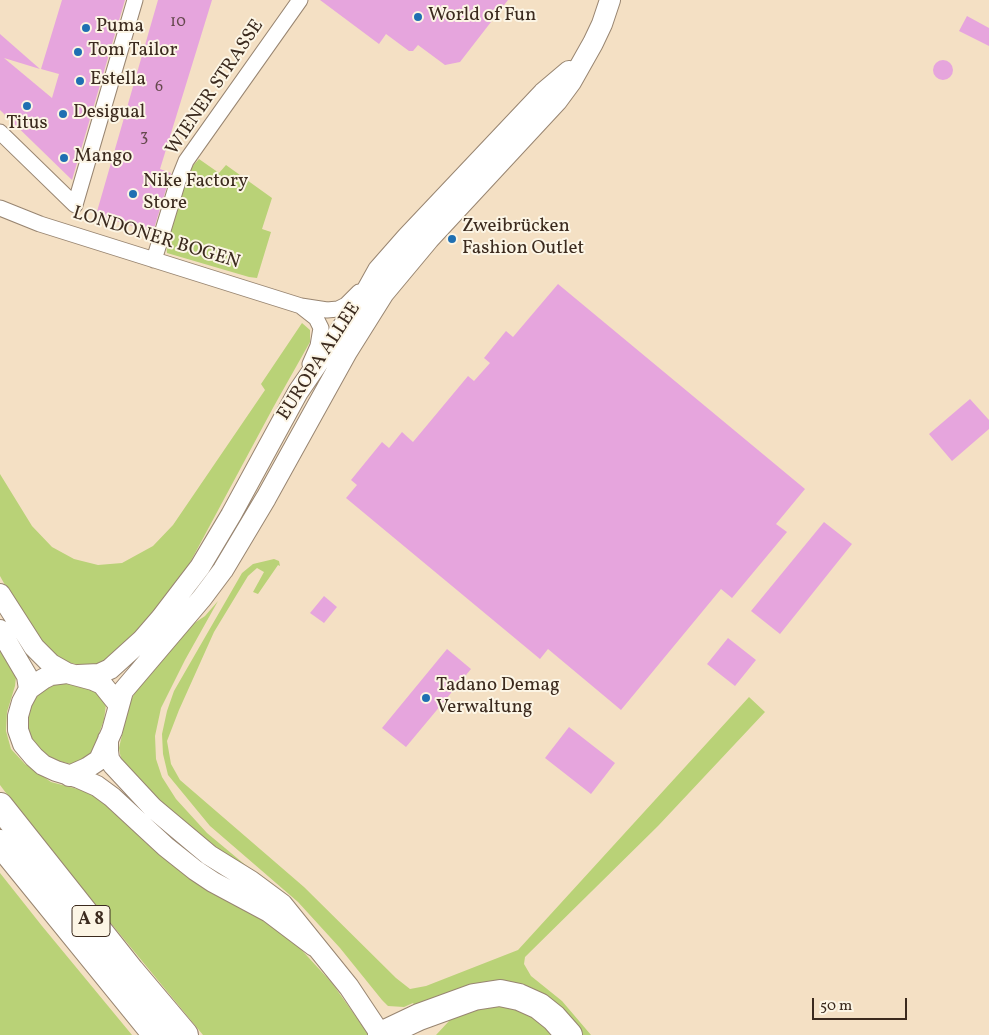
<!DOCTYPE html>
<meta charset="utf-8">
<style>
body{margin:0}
#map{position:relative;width:989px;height:1035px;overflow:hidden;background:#f4e0c4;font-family:Vollkorn,serif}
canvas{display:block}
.scale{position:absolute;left:812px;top:998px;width:95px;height:22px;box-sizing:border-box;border:2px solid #3b2a1e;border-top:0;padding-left:6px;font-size:15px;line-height:18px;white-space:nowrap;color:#3b2a1e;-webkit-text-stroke:4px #fcf5e5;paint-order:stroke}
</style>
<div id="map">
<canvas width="989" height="1035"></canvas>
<div class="scale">50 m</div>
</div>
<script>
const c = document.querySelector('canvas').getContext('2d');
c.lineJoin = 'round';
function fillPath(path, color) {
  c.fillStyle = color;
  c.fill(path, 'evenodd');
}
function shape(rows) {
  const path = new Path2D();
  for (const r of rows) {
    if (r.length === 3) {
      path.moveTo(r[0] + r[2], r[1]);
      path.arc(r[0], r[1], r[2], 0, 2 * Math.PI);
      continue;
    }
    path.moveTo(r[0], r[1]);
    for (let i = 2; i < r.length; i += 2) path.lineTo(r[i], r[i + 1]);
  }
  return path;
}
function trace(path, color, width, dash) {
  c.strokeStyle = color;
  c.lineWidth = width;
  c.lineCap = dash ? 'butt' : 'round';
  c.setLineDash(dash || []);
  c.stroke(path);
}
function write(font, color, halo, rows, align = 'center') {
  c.font = font + ' Vollkorn,serif';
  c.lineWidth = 4;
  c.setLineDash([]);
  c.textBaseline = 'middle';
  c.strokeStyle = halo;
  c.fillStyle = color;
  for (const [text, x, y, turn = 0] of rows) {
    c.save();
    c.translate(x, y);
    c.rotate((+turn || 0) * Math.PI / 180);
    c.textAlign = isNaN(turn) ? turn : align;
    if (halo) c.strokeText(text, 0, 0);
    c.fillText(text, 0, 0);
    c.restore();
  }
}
fillPath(shape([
 [199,159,219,173,226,165,272,198,262,229,271,232,257,278,249,277,167,253,166,242,190,169],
 [302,323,310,330,310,342,274,406,179,583,142,629,109,661,93,666,80,665,57,660,32,634,0,576,0,474,32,526,52,547,74,559,98,565,122,563,153,546,173,525,265,390,261,384],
 [274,559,279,561,280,566,278,565,258,594,253,592,264,572,257,568,248,576,214,632,179,710,167,741,171,764,180,780,304,887,396,978,410,989,426,986,518,950,749,697,765,712,658,826,525,957,524,964,531,976,562,1001,591,1035,579,1035,545,999,418,1012,413,1003,404,1007,388,1006,382,1000,340,948,298,902,210,826,168,775,163,754,162,734,167,711,174,691,242,573,253,564],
 [218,601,185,660,161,708,155,736,156,759,162,777,176,799,207,833,267,883,225,859,156,799,121,759,119,748,129,704,140,683,152,673,170,651,187,628,205,616],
 [0,648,16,677,15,686,7,712,6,731,11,749,25,764,51,782,85,791,109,806,146,843,176,865,257,915,297,945,332,983,369,1035,203,1035,30,825,0,785],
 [69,683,99,688,106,704,104,720,95,744,96,755,71,764,55,760,47,756,33,742,28,731,27,721,29,709,34,699,42,690,56,684],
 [0,873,42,926,132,1035,0,1035],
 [489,1002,520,1006,558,1035,436,1035,450,1020,472,1008]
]), '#b9d277');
fillPath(shape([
 [62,0,125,0,72,180,0,110,0,34,40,69,4,58,52,98,59,74,41,69],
 [158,0,212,0,160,169,171,173,153,232,96,215],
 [320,0,508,0,460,62,445,65,418,45,413,51,409,51,386,34,379,44],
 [967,16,989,28,989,46,959,31],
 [943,70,10],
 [558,284,805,489,776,524,787,532,732,598,721,589,621,710,548,649,540,659,346,498,357,485,351,480,382,442,389,448,402,432,413,442,468,376,474,381,490,363,484,358,506,331,513,337],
 [970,399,989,420,989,429,952,461,929,434],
 [824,522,852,544,780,634,751,611],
 [324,596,337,607,324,623,310,613],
 [728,638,756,660,735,686,707,664],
 [447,649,471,669,406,747,382,728],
 [569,727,615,763,591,794,545,758]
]), '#e6a5dd');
const street = shape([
 [0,132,75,205,135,0],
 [0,208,40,224,301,306,327,310,338,309,346,305,359,292],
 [154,260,178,181,186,161,300,0],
 [302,307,316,318,321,328,318,346,310,364]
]);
const secondary = shape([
 [0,594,34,647,51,664,67,673],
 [0,630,27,676,29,689],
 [78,675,99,674,110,669,142,640,161,618,200,567,231,515,298,392,363,297,378,270,407,237,543,93,569,71],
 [118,704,102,684,93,680,67,673,51,675,43,679,29,689,22,702,18,716,18,730,23,744,34,757,43,765,56,771,79,778,97,786,112,797,166,847,195,870,213,882,269,912,314,946],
 [108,739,108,751,109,759,113,765,153,808,209,855,251,881,282,904,349,987,381,1035],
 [69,776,87,768,99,760,112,731,123,691,202,598,223,570,266,498,347,352,384,293,429,239,557,101,571,82,593,43,602,24,610,0]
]);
const highway = shape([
 [0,806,131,971,185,1035],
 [0,843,156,1035],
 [381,1035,419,1017,474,997,500,993,519,997,539,1006,554,1018,569,1035]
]);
trace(street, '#988571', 17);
trace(secondary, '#988571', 22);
trace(highway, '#988571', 28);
trace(street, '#fff', 15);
trace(secondary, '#fff', 20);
trace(highway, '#fff', 26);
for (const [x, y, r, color] of [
 [418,17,5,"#1f6fb2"],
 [86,28,5,"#1f6fb2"],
 [78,52,5,"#1f6fb2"],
 [80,81,5,"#1f6fb2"],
 [27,106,5,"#1f6fb2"],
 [63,114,5,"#1f6fb2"],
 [64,158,5,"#1f6fb2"],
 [133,194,5,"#1f6fb2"],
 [452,239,5,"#1f6fb2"],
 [426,698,5,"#1f6fb2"]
]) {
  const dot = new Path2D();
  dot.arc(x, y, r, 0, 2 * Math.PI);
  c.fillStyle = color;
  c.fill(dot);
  trace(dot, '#fcf5e5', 2);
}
write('16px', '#66494e', null, [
 ["10",178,23],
 ["6",159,88],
 ["3",144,138]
]);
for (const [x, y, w] of [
 [91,921,38]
]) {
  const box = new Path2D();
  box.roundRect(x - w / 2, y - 15.5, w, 31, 4);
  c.fillStyle = '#fcf5e5';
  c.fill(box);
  trace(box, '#3b2a1e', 1);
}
write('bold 18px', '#3b2a1e', null, [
 ["A 8",91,921]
]);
write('19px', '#3b2a1e', '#fcf5e5', [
 ["World of Fun",428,17],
 ["Puma",96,28],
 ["Tom Tailor",88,52],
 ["Estella",90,81],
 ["Desigual",73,114],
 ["Titus",27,125,"center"],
 ["Mango",74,158],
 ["Nike Factory",143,183],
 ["Store",143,205],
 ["Zweibrücken",462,228],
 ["Fashion Outlet",462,250],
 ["Tadano Demag",436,687],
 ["Verwaltung",436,709]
], 'left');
write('19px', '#3b2a1e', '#fcf5e5', [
 ["WIENER STRASSE",216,88,-56],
 ["LONDONER BOGEN",156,239,17],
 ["EUROPA ALLEE",320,362,-57]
]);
</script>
